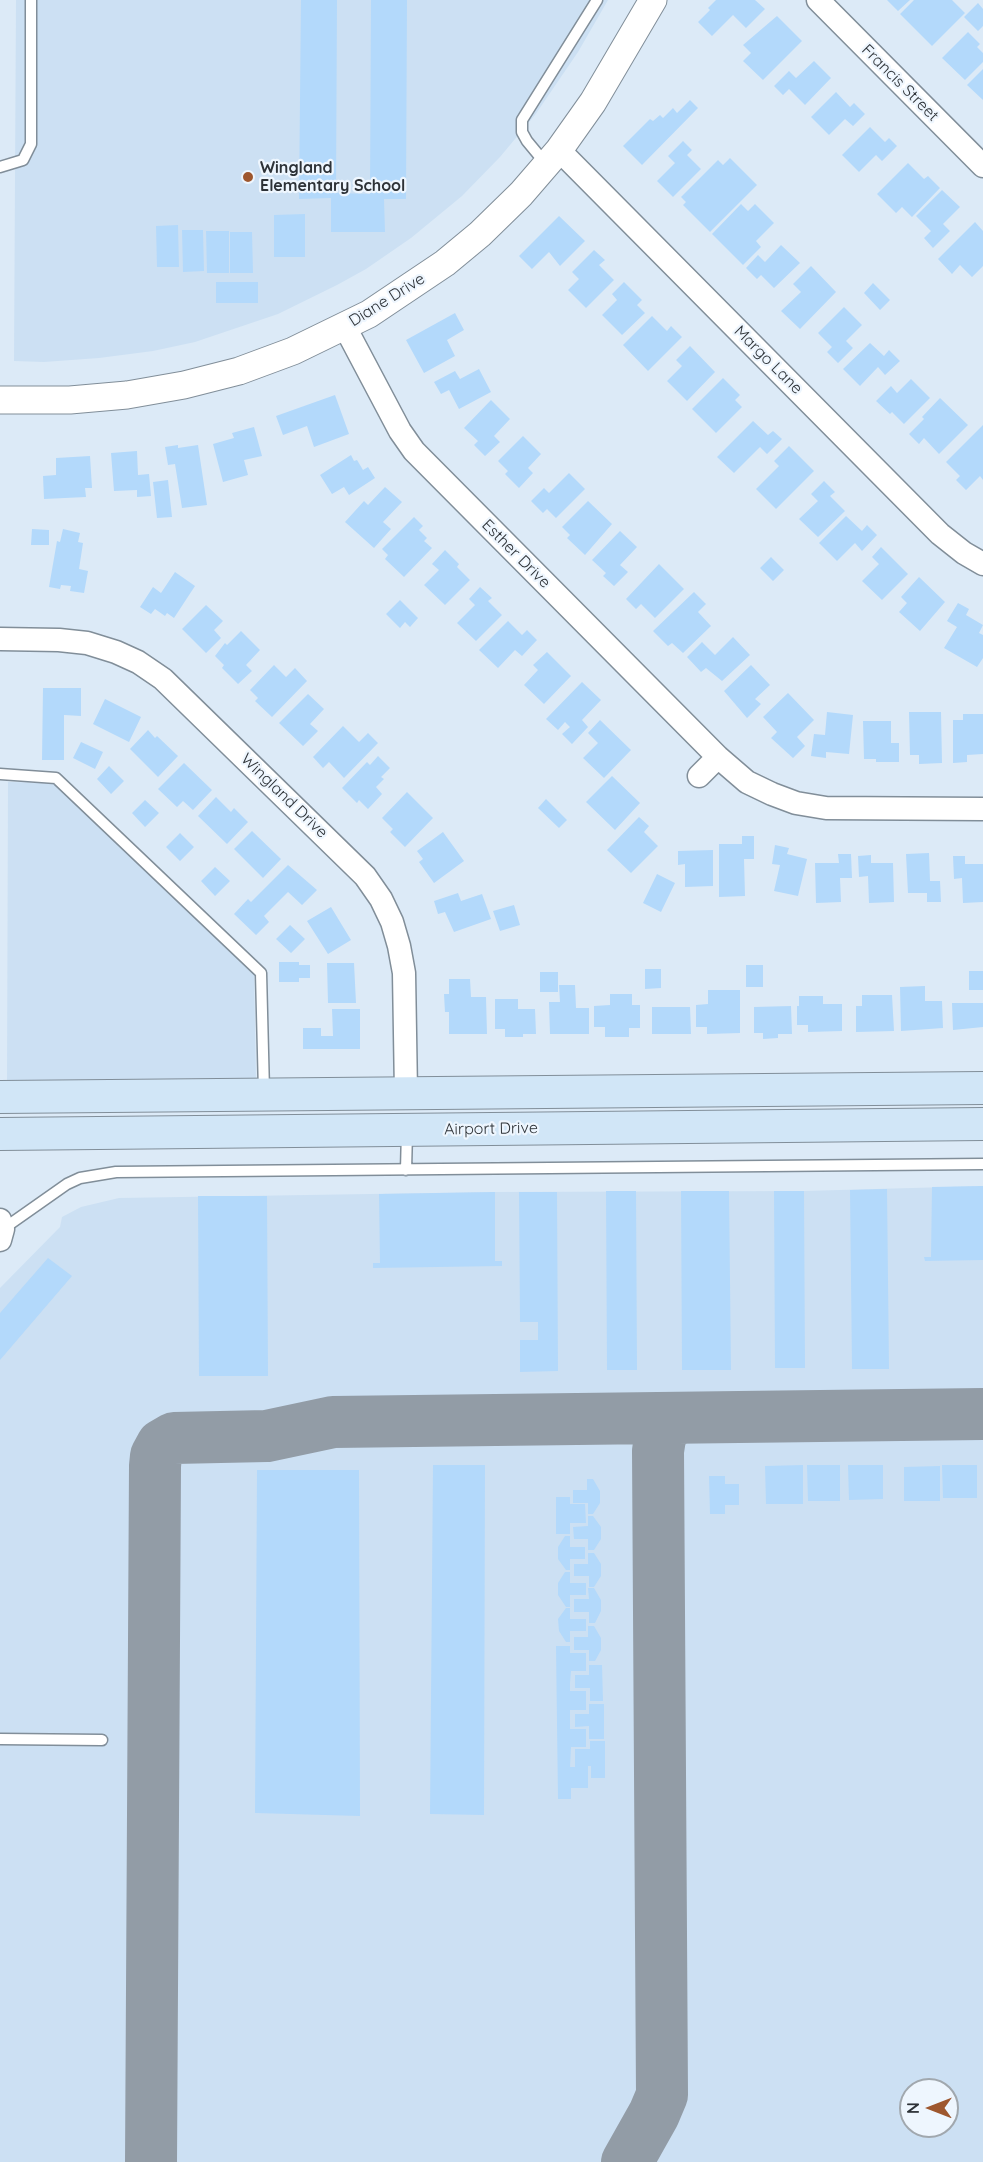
<!DOCTYPE html>
<style>
body{margin:0}
#map{position:relative;width:983px;height:2162px;overflow:hidden;background:#dceaf7;font-family:Quicksand,sans-serif}
canvas{display:block}
.north{position:absolute;left:899px;top:2078px;width:60px;height:60px;box-sizing:border-box;background:#eef6fe;border:2px solid #a1a8ae;border-radius:50%;rotate:270deg;font-size:16px;font-weight:700;line-height:24px;text-align:center;color:#2d3237}
.north::after{content:'';display:block;margin:auto;width:21px;height:27px;background:#9e572e;clip-path:polygon(50% 0,100% 100%,50% 72%,0 100%)}
</style>
<div id="map">
<canvas width="983" height="2162"></canvas>
<div class="north">N</div>
</div>
<script>
const c = document.querySelector('canvas').getContext('2d');
c.lineJoin = 'round';
function fillPath(path, color) {
  c.fillStyle = color;
  c.fill(path, 'evenodd');
}
function shape(rows) {
  const path = new Path2D();
  for (const r of rows) {
    path.moveTo(r[0], r[1]);
    for (let i = 2; i < r.length; i += 2) path.lineTo(r[i], r[i + 1]);
  }
  return path;
}
function trace(path, color, width, dash) {
  c.strokeStyle = color;
  c.lineWidth = width;
  c.lineCap = dash ? 'butt' : 'round';
  c.setLineDash(dash || []);
  c.stroke(path);
}
function write(font, color, halo, rows, align = 'center') {
  c.font = font + ' Quicksand,sans-serif';
  c.lineWidth = 4.5;
  c.setLineDash([]);
  c.textBaseline = 'middle';
  c.strokeStyle = halo;
  c.fillStyle = color;
  for (const [text, x, y, turn = 0] of rows) {
    c.save();
    c.translate(x, y);
    c.rotate((+turn || 0) * Math.PI / 180);
    c.textAlign = isNaN(turn) ? turn : align;
    if (halo) c.strokeText(text, 0, 0);
    c.fillText(text, 0, 0);
    c.restore();
  }
}
fillPath(shape([
 [16,0,608,0,578,52,535,115,500,157,462,196,411,238,366,269,337,285,278,314,195,342,153,351,99,358,44,362,14,361],
 [8,782,58,783,254,972,256,1080,7,1082],
 [983,1186,983,2162,0,2162,0,1288,60,1227,62,1217,81,1207,119,1198,495,1192,804,1191],
 [911,2090,947,2090,947,2126,911,2126]
]), '#cce0f3');
trace(shape([
 [151,2162,155,1466,156,1456,162,1445,174,1438,267,1436,333,1422,983,1414],
 [627,2162,654,2114,662,2095,658,1451,661,1432,666,1425,680,1418]
]), '#929ca6', 52);
fillPath(shape([
 [301,0,337,0,336,193,370,194,371,0,407,0,406,199,384,199,385,232,331,232,331,198,299,199],
 [716,0,755,0,765,9,746,28,733,15,712,36,698,22,710,10,708,8],
 [887,0,910,0,898,11],
 [914,0,952,0,965,13,932,46,900,14],
 [978,3,983,9,983,26,978,31,964,17],
 [777,16,802,41,763,80,743,61,751,53,743,45],
 [968,32,980,44,977,47,983,53,983,62,965,80,942,58],
 [814,61,831,78,805,105,789,89,783,95,774,86,789,71,796,78],
 [983,69,983,100,967,85],
 [836,92,850,107,854,103,865,114,853,126,845,119,829,135,811,117],
 [690,100,698,108,642,165,623,146,650,119,653,121,660,115,663,118,673,108,677,113],
 [870,127,885,142,889,138,897,146,882,161,876,155,859,172,842,155],
 [683,141,692,150,687,155,701,169,673,197,657,181,675,163,668,156],
 [730,158,757,185,710,232,683,205,686,202,681,197,718,160,723,165],
 [908,163,924,179,928,176,940,188,912,217,902,207,896,213,877,194],
 [942,190,960,207,943,224,950,231,933,248,924,238,931,231,916,216],
 [741,204,748,211,755,204,774,223,756,241,761,247,743,265,712,234],
 [305,214,305,257,274,257,274,215],
 [559,216,585,241,560,266,549,252,532,269,519,256],
 [975,222,983,231,983,266,972,277,960,265,952,274,938,259],
 [178,225,179,267,157,267,156,226],
 [182,230,203,230,204,271,183,272],
 [206,231,229,231,229,273,207,273],
 [230,232,252,232,253,273,230,273],
 [781,245,800,263,774,288,761,275,757,279,746,268,758,255,765,262],
 [594,250,605,260,599,265,614,280,586,308,568,290,579,279,572,272],
 [811,266,836,292,800,329,781,311,801,292,793,284],
 [216,282,258,282,258,303,216,303],
 [624,282,642,300,637,305,645,313,622,335,602,315,617,300,612,294],
 [873,283,890,300,880,310,864,293],
 [844,307,862,325,846,341,853,348,838,363,827,352,832,347,818,333],
 [455,313,464,330,447,340,455,356,424,373,406,340],
 [652,316,667,331,671,326,682,337,648,371,623,345],
 [870,343,884,356,889,350,900,361,885,375,878,367,860,386,843,369],
 [690,346,715,372,687,401,667,381,682,366,676,360],
 [479,369,491,392,459,409,449,390,441,394,434,382,455,371,460,379],
 [723,378,740,395,735,400,742,407,716,433,692,409],
 [911,379,930,398,904,424,892,412,890,414,876,401,891,386,897,393],
 [335,395,349,434,314,447,307,426,283,435,276,416],
 [940,398,968,425,939,454,924,438,919,444,909,434,924,419,922,417],
 [491,400,510,419,494,436,500,442,485,456,474,445,478,441,464,428],
 [753,421,768,435,773,431,782,439,767,454,760,447,734,473,717,457],
 [983,425,983,480,980,476,966,490,956,480,960,476,946,462],
 [254,427,262,456,244,460,248,475,223,482,213,444,234,438,232,433],
 [523,436,541,454,528,468,533,473,519,488,505,474,508,471,498,461],
 [178,445,178,448,198,445,207,505,182,508,175,464,168,465,165,447],
 [789,446,814,471,776,509,756,489,779,466,774,461],
 [137,451,138,475,149,474,151,496,137,497,137,490,114,491,111,453],
 [351,455,354,461,357,460,363,470,368,467,375,478,349,495,344,487,332,494,320,475],
 [90,456,92,488,85,488,86,497,44,499,43,476,56,475,56,458],
 [569,473,585,489,556,518,547,509,543,513,531,501,544,488,549,493],
 [168,480,172,517,157,518,153,482],
 [824,481,835,492,830,496,845,511,818,537,799,519,818,501,811,494],
 [385,487,402,502,383,522,391,529,374,548,345,522,364,501,368,505],
 [588,501,612,524,585,555,567,538,570,535,562,527],
 [846,516,862,531,867,525,877,535,862,551,855,543,837,561,819,543],
 [414,517,423,526,419,530,427,538,424,541,432,548,404,577,385,559,388,555,382,549],
 [32,529,49,530,49,545,31,545],
 [63,529,80,533,78,542,83,543,79,569,88,571,84,593,70,591,71,586,61,585,60,589,49,587,57,541,60,542],
 [620,531,637,547,620,565,628,572,614,586,603,576,606,573,592,560],
 [881,547,908,574,882,600,862,581,879,564,872,557],
 [445,550,459,564,457,567,470,580,445,605,424,585,439,570,432,564],
 [771,557,784,570,773,581,760,568],
 [659,564,684,589,655,618,641,604,636,609,626,599],
 [175,572,195,586,174,618,167,613,165,616,155,609,151,614,140,607,153,587,161,593],
 [919,577,945,602,920,631,899,612,907,603,901,597],
 [480,587,492,598,488,601,502,615,476,641,457,623,475,605,469,599],
 [694,592,706,604,698,612,711,626,683,653,672,643,668,646,653,631],
 [400,600,418,618,410,627,405,622,400,628,386,614],
 [958,603,969,609,966,615,983,625,979,633,983,635,983,658,977,667,944,648,957,627,947,621],
 [206,605,223,621,214,630,221,638,206,653,182,629],
 [508,621,522,635,527,630,537,640,522,656,515,650,498,668,479,650],
 [241,631,260,650,246,665,252,671,238,684,222,668,224,665,215,656,225,643,227,645],
 [733,637,750,655,722,681,706,668,701,672,687,657,702,642,715,655],
 [547,652,571,676,544,704,524,685,538,670,533,665],
 [274,665,286,677,295,668,307,681,272,717,255,701,258,698,250,690],
 [751,665,770,685,755,699,761,704,747,718,724,691],
 [582,682,601,700,582,720,588,727,572,744,562,734,570,727,565,722,558,730,546,719],
 [43,688,81,688,81,716,64,715,64,760,42,760],
 [788,693,814,720,797,737,805,746,793,758,771,738,777,732,763,717],
 [308,694,324,709,310,724,318,731,303,746,279,723],
 [105,699,141,717,129,742,93,724],
 [827,712,853,715,849,754,826,752,826,758,811,756,814,734,825,735],
 [909,712,941,712,942,763,919,764,919,755,910,755],
 [963,714,983,714,983,754,967,755,967,762,953,763,953,720,963,720],
 [600,720,631,750,604,778,583,758,598,743,588,733],
 [863,721,891,721,891,743,899,743,899,762,876,762,876,759,864,759],
 [343,726,359,742,368,733,378,743,344,778,329,762,323,768,313,757],
 [148,730,155,738,157,736,178,756,158,777,130,749],
 [81,742,103,752,95,769,73,758],
 [378,756,390,768,381,777,384,779,376,787,382,794,368,809,359,800,357,803,342,788,367,762,370,765],
 [184,763,212,790,193,810,183,801,177,807,158,789],
 [109,766,124,781,111,794,97,779],
 [612,776,640,803,615,830,586,802],
 [407,792,433,818,405,847,390,832,393,829,382,818],
 [216,797,231,812,234,808,248,822,227,844,198,816],
 [546,799,567,820,559,828,538,808],
 [145,800,159,813,145,827,132,813],
 [639,817,649,826,644,832,658,846,631,873,607,850],
 [252,831,281,859,263,878,234,849],
 [443,832,464,861,434,883,419,862,423,859,417,851],
 [180,833,194,847,180,861,166,847],
 [742,836,754,836,754,859,744,859,745,896,719,897,719,844,742,844],
 [775,845,789,848,787,854,807,859,798,896,774,891,780,865,772,864],
 [713,850,713,886,685,887,685,864,678,865,678,851],
 [929,853,930,881,940,881,941,902,927,902,927,893,908,893,906,854],
 [838,854,851,854,852,878,840,878,841,902,816,903,815,863,839,863],
 [871,855,871,863,893,863,894,902,869,903,868,876,859,877,858,856],
 [953,856,965,856,965,864,983,864,983,902,963,903,962,878,954,879],
 [288,865,317,890,302,905,288,892,264,916,269,922,256,935,234,914,248,899,251,902],
 [215,867,230,881,215,896,201,881],
 [657,874,675,883,661,912,643,903],
 [458,893,461,901,482,894,491,919,454,932,445,912,438,914,434,901],
 [514,905,520,925,500,931,493,911],
 [331,907,351,940,328,954,307,921],
 [290,925,305,939,291,953,276,939],
 [279,962,299,962,299,965,310,965,310,978,299,978,299,982,279,982],
 [327,963,354,963,356,1003,328,1003],
 [746,965,763,965,763,987,746,987],
 [645,969,661,969,661,988,645,989],
 [969,971,983,971,983,990,969,990],
 [540,972,558,972,558,992,540,992],
 [449,979,470,979,471,997,486,997,487,1034,449,1034,449,1012,445,1012,444,994,449,994],
 [559,985,575,985,576,1008,589,1008,589,1034,550,1034,549,1002,560,1002],
 [925,986,925,1001,942,1001,943,1028,901,1031,900,987],
 [708,990,740,990,740,1033,707,1034,707,1027,696,1027,696,1005,708,1004],
 [610,994,632,994,632,1005,640,1005,640,1028,629,1028,629,1037,605,1037,605,1027,594,1027,594,1006,610,1005],
 [862,995,892,995,894,1031,856,1032,856,1006,862,1006],
 [799,996,823,996,823,1004,842,1004,842,1031,808,1032,808,1025,797,1025,797,1006,799,1006],
 [495,999,518,999,518,1009,535,1009,536,1034,523,1034,523,1037,505,1037,505,1029,495,1029],
 [952,1003,983,1003,983,1027,953,1030],
 [791,1006,792,1034,778,1034,778,1038,763,1039,763,1033,754,1033,754,1007],
 [652,1007,690,1007,691,1034,652,1034],
 [332,1009,360,1009,360,1049,303,1049,303,1028,321,1028,321,1036,333,1036],
 [983,1186,983,1260,925,1261,924,1257,931,1257,932,1187],
 [887,1189,889,1369,852,1369,850,1190],
 [606,1191,636,1191,637,1370,607,1370],
 [681,1191,729,1191,731,1370,682,1370],
 [774,1191,804,1191,805,1368,775,1368],
 [495,1192,495,1261,502,1261,502,1266,373,1268,373,1263,380,1263,379,1194],
 [519,1192,557,1192,558,1371,520,1372,520,1340,538,1340,538,1322,520,1322],
 [198,1196,267,1196,268,1376,199,1376],
 [48,1258,72,1276,0,1360,0,1313],
 [433,1465,485,1465,484,1815,430,1814],
 [803,1465,803,1504,766,1504,765,1466],
 [807,1465,840,1465,840,1501,808,1501],
 [848,1465,883,1465,883,1499,849,1500],
 [942,1465,977,1465,977,1498,943,1498],
 [940,1466,940,1501,904,1501,904,1467],
 [257,1470,359,1470,360,1816,255,1813],
 [709,1476,725,1476,725,1484,739,1484,739,1505,725,1505,725,1514,710,1514],
 [587,1479,593,1479,600,1491,600,1503,593,1514,588,1514,588,1503,573,1503,573,1490,587,1490],
 [556,1497,570,1497,570,1504,585,1504,586,1523,570,1523,570,1534,556,1534],
 [588,1516,593,1516,601,1527,601,1539,594,1550,588,1550,588,1539,574,1539,573,1527,588,1526],
 [565,1536,570,1536,570,1547,585,1547,585,1559,570,1559,570,1570,566,1570,558,1559,558,1547],
 [588,1553,594,1553,601,1564,601,1576,594,1587,589,1587,589,1576,574,1576,574,1564,588,1564],
 [565,1572,570,1572,570,1583,586,1583,586,1595,570,1595,570,1607,566,1607,558,1595,558,1583],
 [588,1588,594,1588,601,1600,601,1611,595,1623,589,1623,589,1612,574,1612,574,1599,589,1599],
 [566,1608,570,1608,570,1619,586,1619,586,1631,570,1631,570,1642,566,1642,559,1631,558,1619],
 [588,1626,594,1626,601,1638,601,1650,595,1661,589,1661,589,1650,574,1650,574,1637,588,1637],
 [556,1646,570,1646,570,1653,586,1653,586,1671,571,1671,570,1683,570,1691,586,1691,586,1710,570,1710,570,1729,586,1729,586,1747,571,1747,570,1767,575,1767,575,1749,590,1749,590,1741,605,1741,605,1778,591,1778,591,1766,588,1766,588,1788,571,1788,571,1799,558,1799],
 [589,1665,602,1665,603,1701,590,1701,590,1688,575,1688,575,1675,589,1675],
 [589,1704,604,1704,604,1739,589,1739,589,1726,575,1727,575,1714,589,1714]
]), '#b3d9fb');
const service = shape([
 [546,164,527,141,522,132,522,120,597,0],
 [0,167,23,160,31,144,31,0],
 [0,774,56,778,261,973,264,1092],
 [406,1170,407,1131],
 [3,1229,67,1184,80,1178,116,1172,983,1164],
 [0,1739,102,1740]
]);
const minor = shape([
 [818,0,983,166],
 [559,150,940,534,964,553,983,564],
 [345,327,400,431,414,451,718,757,747,782,772,794,796,803,826,808,983,809],
 [0,639,59,640,87,643,116,652,138,662,163,679,365,876,381,899,392,922,399,946,404,973,406,1093],
 [699,776,718,757],
 [0,1220,3,1229,0,1240]
]);
const tertiary = shape([
 [0,400,70,400,127,395,184,385,239,371,293,351,369,314,445,263,480,234,521,194,559,150,593,102,653,0]
]);
const secondary = shape([
 [0,1097,983,1088],
 [0,1134,983,1124]
]);
trace(service, '#818e99', 13);
trace(minor, '#818e99', 25);
trace(tertiary, '#818e99', 29);
trace(secondary, '#818e99', 34);
trace(service, '#fff', 10);
trace(minor, '#fff', 22);
trace(tertiary, '#fff', 27);
trace(secondary, '#d1e6f7', 32);
for (const [x, y, r, color] of [
 [248,177,6,"#9e572e"]
]) {
  const dot = new Path2D();
  dot.arc(x, y, r, 0, 2 * Math.PI);
  c.fillStyle = color;
  c.fill(dot);
  trace(dot, '#eef6fe', 2);
}
write('16px', '#2d3237', '#eef6fe', [
 ["Francis Street",900,83,45],
 ["Diane Drive",387,300,-32],
 ["Margo Lane",768,360,45],
 ["Esther Drive",516,554,45],
 ["Wingland Drive",284,796,44],
 ["Airport Drive",491,1129,-1]
]);
write('bold 16px', '#2d3237', '#eef6fe', [
 ["Wingland",260,168],
 ["Elementary School",260,186]
], 'left');
</script>
